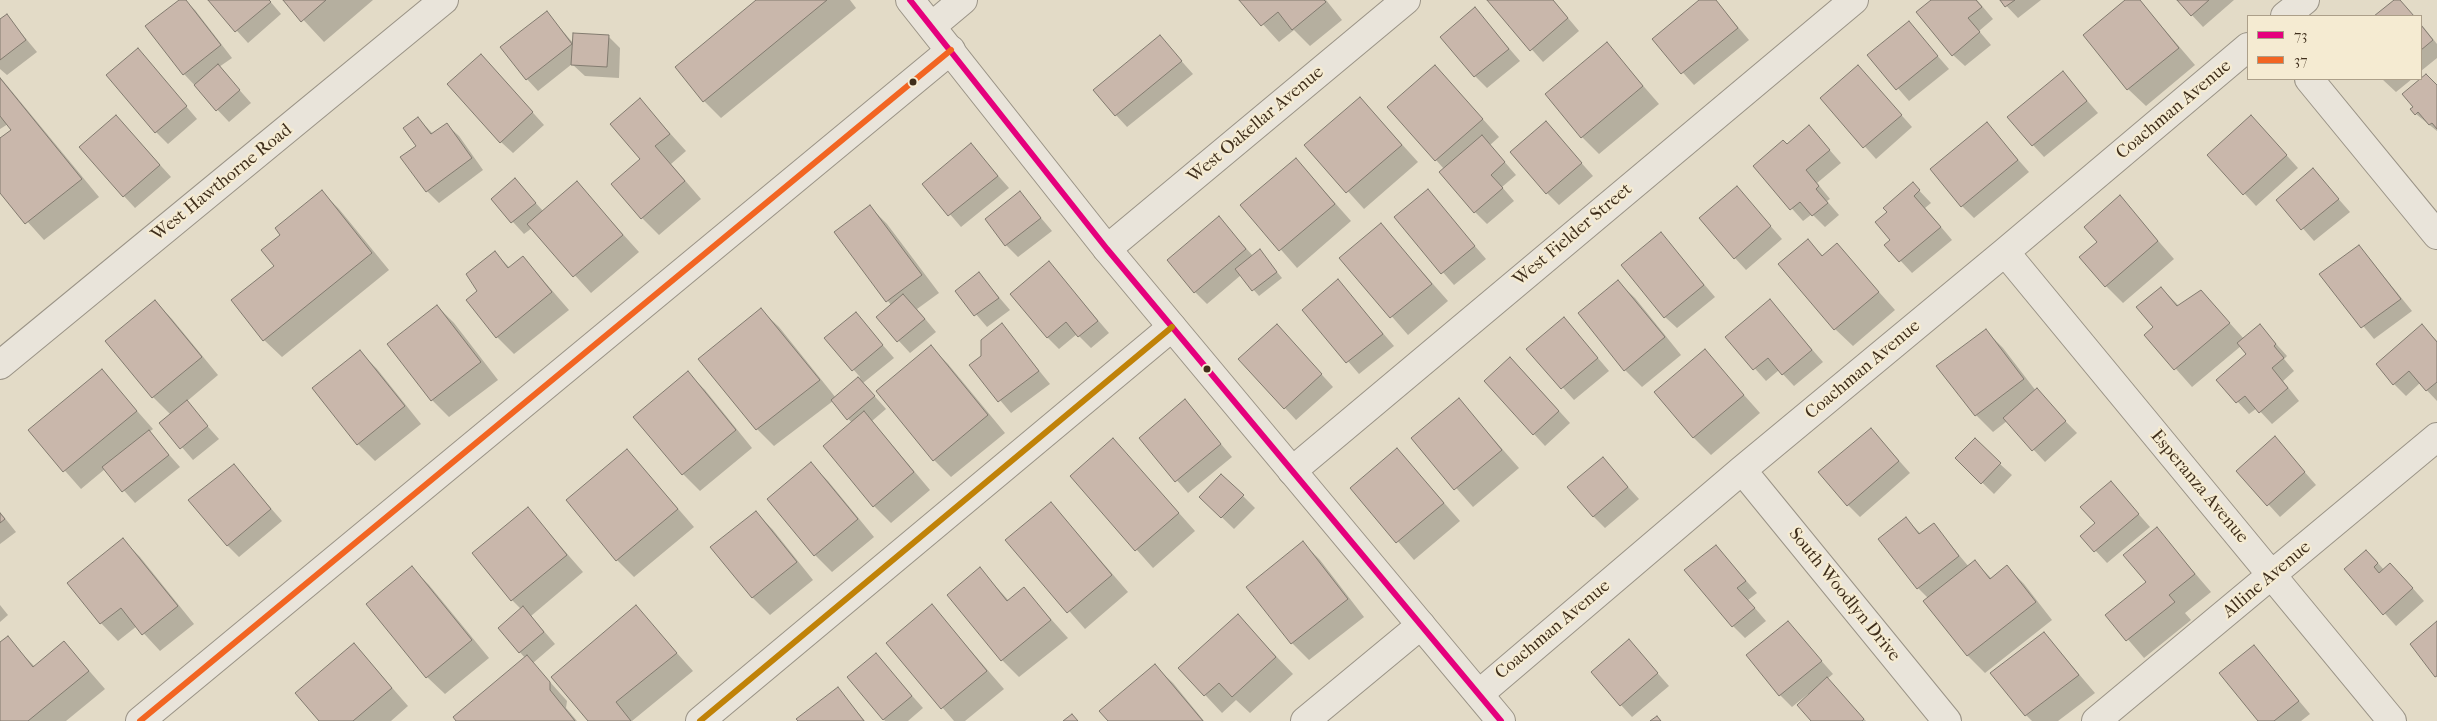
<!DOCTYPE html>
<style>
body{margin:0}
#map{position:relative;width:2437px;height:721px;overflow:hidden;background:#e3dbc7;font-family:"IM FELL French Canon",serif}
canvas{display:block}
.legend{position:absolute;left:2247px;top:15px;width:175px;height:65px;box-sizing:border-box;background:#f5ebd2;border:1px solid #ac9f89;margin:0;padding:6px 9px;list-style:none;font-size:15px;color:#3f2e1b}
.legend li{display:flex;align-items:center;gap:10px;height:25px}
.legend b{width:25px;border:1px solid #ac9f89}
</style>
<div id="map">
<canvas width="2437" height="721"></canvas>
<ul class="legend">
<li><b style="height:6px;background:#e5007d"></b>73</li>
<li><b style="height:6px;background:#f26522"></b>37</li>
</ul>
</div>
<script>
const c = document.querySelector('canvas').getContext('2d');
c.lineJoin = 'round';
function fillPath(path, color) {
  c.fillStyle = color;
  c.fill(path, 'evenodd');
}
function shape(rows) {
  const path = new Path2D();
  for (const r of rows) {
    path.moveTo(r[0], r[1]);
    for (let i = 2; i < r.length; i += 2) path.lineTo(r[i], r[i + 1]);
  }
  return path;
}
function trace(path, color, width, dash) {
  c.strokeStyle = color;
  c.lineWidth = width;
  c.lineCap = dash ? 'butt' : 'round';
  c.setLineDash(dash || []);
  c.stroke(path);
}
function write(font, color, halo, rows, align = 'center') {
  c.font = font + ' "IM FELL French Canon",serif';
  c.lineWidth = 4.5;
  c.setLineDash([]);
  c.textBaseline = 'middle';
  c.strokeStyle = halo;
  c.fillStyle = color;
  for (const [text, x, y, turn = 0] of rows) {
    c.save();
    c.translate(x, y);
    c.rotate((+turn || 0) * Math.PI / 180);
    c.textAlign = isNaN(turn) ? turn : align;
    if (halo) c.strokeText(text, 0, 0);
    c.fillText(text, 0, 0);
    c.restore();
  }
}
fillPath(shape([
 [181,0,184,0,195,10,232,58,219,67,251,103,229,122,184,74],
 [209,0,269,0,281,14,248,43],
 [285,0,373,0,324,42],
 [758,0,850,0,856,8,721,118,704,101],
 [1241,0,1326,0,1342,20,1310,46,1294,30,1279,42],
 [1488,0,1553,0,1579,31,1543,62],
 [1701,0,1715,0,1749,40,1694,85,1653,39],
 [1933,0,1977,0,1993,19,1979,31,1991,45,1965,66,1953,55],
 [2001,0,2041,0,2018,18],
 [2127,0,2139,0,2195,65,2146,106,2128,89,2084,35],
 [2178,0,2234,0,2203,27],
 [1475,9,1520,61,1487,88,1475,76],
 [547,13,574,44,608,36,620,48,619,78,585,76,572,64,538,91,527,79],
 [7,16,37,52,7,75,0,69,0,21],
 [1909,23,1949,69,1909,101,1869,55],
 [2421,24,2437,44,2437,58,2421,71],
 [1160,37,1193,74,1127,127,1116,115],
 [1607,44,1659,104,1599,154,1582,137],
 [138,50,197,119,168,144,156,132],
 [1435,66,1499,137,1490,145,1516,175,1502,187,1514,201,1487,224,1475,212,1444,169,1389,107],
 [1858,66,1912,127,1876,159,1822,98],
 [492,67,544,125,513,153,501,142],
 [2063,73,2098,113,2044,157,2033,145],
 [0,77,99,197,44,240,0,191,0,140,13,130,8,124,0,129],
 [2382,79,2412,79,2396,92],
 [2437,86,2437,131,2416,114],
 [1360,98,1418,162,1364,209,1306,145],
 [640,100,686,151,671,164,701,199,659,235,642,218],
 [116,116,171,177,135,208,80,148],
 [418,118,433,134,447,125,459,136,483,170,439,203,427,191,417,146],
 [1546,123,1593,176,1559,205,1547,193],
 [1987,124,2029,172,1974,218,1962,206],
 [2263,129,2298,168,2256,206,2209,155],
 [1820,139,1841,163,1817,183,1830,199,1827,201,1839,215,1825,227,1812,214,1803,221,1754,166,1787,145],
 [971,145,1009,188,961,227,924,184],
 [1296,159,1351,221,1297,268,1242,205],
 [2313,170,2350,212,2314,241,2278,200],
 [515,180,543,211,576,182,639,252,591,293,532,228,524,234,492,199],
 [1913,184,1931,203,1925,208,1952,240,1912,273,1886,245,1892,240,1889,212],
 [1737,188,1782,239,1746,270,1735,258],
 [1428,191,1486,259,1454,285,1396,218],
 [322,192,339,209,389,270,282,357,264,340,233,301,276,266,282,235],
 [1020,193,1052,231,1018,257,1006,245],
 [2120,197,2174,259,2123,303,2106,286,2099,242],
 [870,207,887,224,939,293,917,309,936,332,910,353,877,317,891,305,836,232],
 [1219,218,1253,256,1260,251,1282,278,1259,296,1241,275,1207,304,1195,292],
 [1381,225,1448,301,1408,335,1341,258],
 [1661,234,1715,297,1677,328,1665,317],
 [1808,241,1823,256,1837,245,1895,310,1853,346,1835,329],
 [2359,246,2412,311,2374,339,2321,275],
 [495,253,510,268,523,257,569,310,514,354,497,337,479,291],
 [1049,263,1109,333,1091,348,1077,334,1059,349,1047,337],
 [979,274,1010,310,987,327,957,292],
 [1338,281,1394,346,1359,374,1304,310],
 [1617,281,1635,298,1681,355,1642,387,1625,370],
 [2161,288,2179,306,2201,291,2244,339,2260,326,2287,356,2284,359,2294,371,2283,381,2299,401,2272,424,2257,408,2249,414,2218,380,2248,354,2241,346,2192,387,2146,335,2155,327],
 [155,301,172,319,218,375,186,402,219,439,193,460,161,423,171,415,153,397,107,341],
 [1770,301,1823,362,1794,386,1779,370,1766,381,1727,337],
 [437,306,454,323,498,380,449,417,432,400],
 [761,310,779,327,836,398,860,377,826,338,856,314,894,358,863,383,886,409,872,421,930,490,891,523,874,506,852,423,833,401,774,446,757,429,700,359],
 [1002,325,1050,384,1011,413,971,366,983,357],
 [2422,326,2437,341,2437,401,2420,383,2406,396,2394,384],
 [1575,331,1609,371,1574,400,1528,349],
 [1986,331,2003,348,2036,391,2077,433,2045,462,2007,421,1993,432,1976,415],
 [1288,337,1333,387,1296,420,1285,408],
 [931,347,948,364,1005,433,951,477,934,460],
 [1705,351,1760,413,1711,455,1693,437],
 [360,352,377,369,421,424,375,461,358,444],
 [1522,370,1570,423,1545,446,1534,434],
 [102,371,153,429,149,432,180,467,135,503,105,469,81,489,30,431],
 [688,373,705,390,752,448,700,491,683,474],
 [1459,400,1519,468,1473,507,1412,438],
 [1185,401,1232,457,1188,493,1140,438],
 [1871,429,1910,473,1860,517,1848,505],
 [2275,438,2316,485,2280,517,2238,471],
 [1113,439,1195,531,1153,568,1071,476],
 [1397,449,1460,521,1414,560,1352,488],
 [627,450,694,527,634,577,617,560],
 [1957,458,2000,464,2012,475,1994,494],
 [1603,459,1639,499,1605,528,1593,516],
 [811,464,828,481,874,537,832,572,815,555],
 [234,466,282,521,239,557,227,545],
 [1222,475,1255,508,1234,529,1201,497],
 [2111,483,2150,527,2107,563,2082,536,2097,523],
 [1051,503,1128,592,1085,629,1007,540],
 [528,509,583,572,531,616,555,644,533,663,567,701,566,708,577,721,458,721,525,658,499,628,521,609,512,600],
 [0,512,16,532,0,544],
 [756,512,773,530,813,580,770,615,753,598,712,548],
 [1906,519,1921,534,1934,525,1969,567,1975,562,1992,579,2007,567,2024,584,2052,620,1985,673,1968,656,1928,598,1918,588],
 [2157,529,2211,592,2185,613,2191,620,2144,658,2107,615,2147,582],
 [123,540,140,557,194,624,160,651,137,626,118,641,101,623,69,583],
 [1303,543,1320,560,1364,617,1309,660,1292,643],
 [1716,546,1757,593,1748,600,1766,621,1745,638,1733,626],
 [2378,563,2384,570,2402,576,2424,601,2396,626,2346,570],
 [412,568,429,585,489,658,445,694,427,677,368,604],
 [980,569,1009,601,1024,589,1068,638,1019,677,1002,660],
 [0,605,8,615,0,622],
 [932,606,1004,689,965,721,954,721,887,643],
 [636,607,693,671,632,721,589,721],
 [1238,616,1293,674,1250,713,1236,700,1222,713,1180,668],
 [1788,623,1833,674,1827,679,1866,721,1813,721,1808,694,1792,707,1780,695],
 [2044,633,2095,693,2058,721,2032,721,2026,715],
 [7,638,35,667,64,642,105,689,66,721,0,721,0,644],
 [1629,641,1669,686,1632,717,1621,705],
 [354,644,408,706,391,721,321,721],
 [2254,647,2310,714,2301,721,2260,721],
 [876,655,923,708,908,721,885,721,849,677],
 [1155,666,1173,683,1204,721,1109,721],
 [838,689,865,721,800,721]
]), '#0003');
const building = shape([
 [179,0,186,0,221,45,183,75,145,26,179,0],
 [208,0,269,0,271,2,235,32,208,0],
 [283,0,326,0,301,22,283,0],
 [756,0,827,0,703,102,675,67,756,0],
 [1239,0,1324,0,1326,2,1292,30,1278,12,1261,26,1239,0],
 [1487,0,1553,0,1568,18,1530,51,1487,0],
 [1699,0,1716,0,1738,28,1681,74,1652,39,1699,0],
 [1931,0,1976,0,1982,7,1968,18,1980,32,1952,56,1916,12,1931,0],
 [2000,0,2015,0,2005,7,2000,0],
 [2125,0,2140,0,2179,48,2127,90,2083,35,2125,0],
 [2177,0,2209,0,2191,16,2177,0],
 [2394,0,2400,0,2414,16,2374,16,2394,0],
 [1475,7,1509,49,1474,77,1440,37,1475,7],
 [547,11,572,44,526,80,500,47,547,11],
 [7,14,26,40,0,60,0,19,7,14],
 [1909,21,1938,56,1896,90,1867,55,1909,21],
 [2421,25,2433,40,2421,50,2421,25],
 [573,33,609,35,607,67,571,65,573,33],
 [1160,35,1182,61,1115,116,1093,90,1160,35],
 [1607,42,1643,86,1581,138,1545,94,1607,42],
 [138,48,187,106,155,133,106,75,138,48],
 [481,54,533,112,500,143,447,84,481,54],
 [218,64,240,90,216,111,194,85,218,64],
 [1435,65,1483,119,1435,161,1387,107,1435,65],
 [1858,65,1902,115,1863,148,1820,98,1858,65],
 [2063,71,2087,101,2032,146,2007,117,2063,71],
 [2426,74,2437,85,2437,129,2432,123,2429,125,2418,112,2415,115,2410,109,2413,107,2402,94,2426,74],
 [0,78,82,179,25,224,0,193,0,138,11,130,0,116,0,78],
 [1360,97,1402,145,1346,193,1304,145,1360,97],
 [640,98,670,134,655,146,685,181,641,219,611,184,640,159,610,124,640,98],
 [116,115,160,165,123,197,79,147,116,115],
 [2251,115,2287,155,2243,195,2207,155,2251,115],
 [418,117,431,134,447,123,472,158,426,192,400,157,416,146,403,128,418,117],
 [1546,121,1582,163,1546,194,1510,152,1546,121],
 [1987,122,2018,160,1961,207,1930,169,1987,122],
 [1809,125,1830,150,1806,170,1819,186,1816,189,1828,203,1812,216,1800,202,1790,210,1753,166,1783,140,1787,144,1809,125],
 [1482,135,1505,162,1491,175,1503,188,1474,213,1439,172,1482,135],
 [971,143,998,176,948,216,922,184,971,143],
 [1296,158,1335,204,1279,251,1240,205,1296,158],
 [2313,168,2339,199,2301,230,2276,200,2313,168],
 [515,178,536,203,511,223,491,199,515,178],
 [577,181,623,235,573,277,527,224,577,181],
 [1913,182,1920,190,1914,196,1941,227,1899,262,1884,245,1890,240,1875,222,1887,212,1883,208,1913,182],
 [1737,186,1771,226,1734,259,1699,218,1737,186],
 [1428,189,1475,246,1441,274,1394,217,1428,189],
 [322,190,372,253,263,341,231,300,274,266,261,250,280,235,275,228,322,190],
 [1020,191,1041,218,1005,246,985,219,1020,191],
 [2120,195,2158,241,2105,287,2079,257,2097,242,2084,227,2120,195],
 [870,205,922,275,886,302,834,232,870,205],
 [1219,216,1246,249,1194,293,1167,260,1219,216],
 [1381,223,1432,284,1390,318,1339,258,1381,223],
 [1661,232,1704,285,1664,318,1621,265,1661,232],
 [1808,239,1822,256,1837,243,1879,292,1834,330,1778,264,1808,239],
 [2359,245,2401,299,2361,328,2319,274,2359,245],
 [1260,249,1277,272,1252,291,1235,269,1260,249],
 [495,251,508,268,523,256,552,292,496,338,466,300,477,291,466,274,495,251],
 [1049,261,1098,321,1078,337,1066,322,1047,338,1010,294,1049,261],
 [979,272,999,298,974,316,955,291,979,272],
 [1338,279,1383,334,1346,363,1302,310,1338,279],
 [1618,280,1665,337,1624,371,1578,313,1618,280],
 [2161,287,2177,306,2201,290,2230,323,2174,370,2144,335,2153,327,2136,307,2161,287],
 [903,294,925,319,897,342,876,317,903,294],
 [1770,299,1812,350,1782,375,1768,358,1753,370,1725,337,1770,299],
 [155,300,202,357,152,398,105,341,155,300],
 [437,305,481,362,431,401,387,344,437,305],
 [761,308,820,380,756,430,698,359,761,308],
 [856,312,883,345,852,371,824,338,856,312],
 [1564,317,1598,358,1561,389,1526,349,1564,317],
 [1002,323,1039,371,998,402,969,365,981,356,981,340,1002,323],
 [1277,324,1322,374,1284,409,1238,359,1277,324],
 [2260,324,2276,344,2274,346,2284,358,2272,368,2288,388,2259,413,2245,396,2236,403,2216,380,2246,354,2237,343,2260,324],
 [2422,324,2437,342,2437,382,2426,391,2409,371,2393,385,2376,364,2422,324],
 [1986,329,2024,379,1975,416,1936,366,1986,329],
 [931,345,988,415,933,461,876,391,931,345],
 [1705,349,1744,395,1693,438,1654,392,1705,349],
 [360,350,405,406,357,445,312,388,360,350],
 [1510,357,1559,411,1533,435,1484,381,1510,357],
 [102,369,137,411,63,472,28,430,102,369],
 [688,371,736,430,682,475,633,417,688,371],
 [858,377,875,396,847,420,831,400,858,377],
 [2037,388,2066,421,2032,451,2003,418,2037,388],
 [1459,398,1502,450,1454,490,1411,438,1459,398],
 [1185,399,1221,444,1175,482,1139,438,1185,399],
 [187,400,208,426,180,449,159,423,187,400],
 [864,411,914,472,873,507,823,446,864,411],
 [1871,428,1899,461,1847,506,1818,472,1871,428],
 [149,430,169,455,122,492,102,467,149,430],
 [2275,436,2305,472,2267,506,2236,471,2275,436],
 [1113,438,1179,513,1135,551,1070,476,1113,438],
 [1975,438,2001,463,1981,484,1955,458,1975,438],
 [1397,448,1444,503,1396,543,1350,488,1397,448],
 [627,449,678,509,616,561,566,500,627,449],
 [1603,457,1628,487,1593,517,1567,487,1603,457],
 [811,462,858,519,814,556,767,499,811,462],
 [234,464,271,509,227,546,188,500,234,464],
 [1221,474,1244,495,1221,518,1199,497,1221,474],
 [2111,481,2139,514,2094,552,2080,536,2095,523,2080,507,2111,481],
 [1051,502,1112,575,1067,613,1005,540,1051,502],
 [528,507,567,555,511,601,472,553,528,507],
 [756,511,797,562,752,598,710,547,756,511],
 [0,513,5,519,0,523,0,513],
 [1906,517,1919,534,1934,523,1959,556,1917,589,1878,539,1906,517],
 [2157,527,2195,574,2169,595,2175,602,2126,641,2105,615,2146,582,2123,555,2157,527],
 [123,538,178,606,142,635,121,608,100,624,67,583,123,538],
 [1303,541,1348,599,1291,644,1246,587,1303,541],
 [1716,545,1746,581,1737,588,1755,608,1732,627,1684,570,1716,545],
 [2366,550,2378,563,2374,567,2379,573,2390,563,2413,588,2383,615,2344,569,2366,550],
 [1975,560,1990,579,2007,565,2036,602,1967,656,1923,601,1975,560],
 [412,566,472,640,426,678,366,604,412,566],
 [980,567,1007,601,1024,587,1051,620,1001,661,947,595,980,567],
 [932,604,987,671,941,709,886,643,932,604],
 [636,605,677,653,616,702,631,721,588,721,551,677,636,605],
 [523,606,544,632,519,653,498,628,523,606],
 [1238,614,1276,657,1232,697,1219,683,1204,696,1178,668,1238,614],
 [1788,621,1822,661,1779,696,1746,655,1788,621],
 [2437,621,2437,676,2435,677,2410,644,2437,621],
 [2044,632,2079,675,2025,716,1990,673,2044,632],
 [8,636,33,667,64,641,89,671,28,721,0,721,0,642,8,636],
 [1629,639,1658,673,1620,706,1591,672,1629,639],
 [354,643,392,688,353,721,319,721,295,693,354,643],
 [2254,645,2299,701,2274,721,2258,721,2219,673,2254,645],
 [876,653,912,696,883,720,847,677,876,653],
 [527,655,550,682,550,690,575,721,456,721,453,717,527,655],
 [1155,664,1203,721,1108,721,1099,711,1155,664],
 [1827,677,1864,719,1862,721,1811,721,1797,705,1827,677],
 [838,687,864,721,798,721,796,719,838,687],
 [1072,714,1078,721,1063,721,1072,714],
 [1657,716,1661,721,1650,721,1657,716]
]);
fillPath(building, '#c9b7ab');
trace(building, '#827b6f', 1);
const minor = shape([
 [2285,16,2305,0],
 [932,26,963,0],
 [2309,79,2437,235],
 [1107,249,1406,0],
 [2005,252,2392,721],
 [0,365,444,0],
 [1742,470,1947,721],
 [1292,471,1854,0],
 [1479,694,1742,470,2005,252,2248,47],
 [140,721,951,50],
 [700,721,1172,327],
 [1305,721,1421,625],
 [2096,721,2437,437]
]);
const tertiary = shape([
 [910,0,1107,249,1501,721]
]);
trace(minor, '#9a9386', 30);
trace(tertiary, '#9a9386', 30);
trace(minor, '#e9e4da', 28);
trace(tertiary, '#e9e4da', 28);
trace(shape([
 [910,0,1107,249,1501,721]
]), '#e5007d', 6);
trace(shape([
 [140,721,951,50]
]), '#f26522', 6);
trace(shape([
 [700,721,1172,327]
]), '#c08208', 6);
for (const [x, y, r, color] of [
 [913,82,4.5,"#3f2e1b"],
 [1207,369,4.5,"#3f2e1b"]
]) {
  const dot = new Path2D();
  dot.arc(x, y, r, 0, 2 * Math.PI);
  c.fillStyle = color;
  c.fill(dot);
  trace(dot, '#f5ebd2', 2);
}
write('18px', '#3f2e1b', '#f5ebd2', [
 ["Coachman Avenue",2174,110,-40],
 ["West Oakellar Avenue",1256,125,-40],
 ["West Hawthorne Road",222,183,-39],
 ["West Fielder Street",1573,235,-40],
 ["Coachman Avenue",1863,370,-40],
 ["Esperanza Avenue",2199,487,50],
 ["Alline Avenue",2267,580,-40],
 ["South Woodlyn Drive",1844,595,51],
 ["Coachman Avenue",1553,630,-40]
]);
</script>
